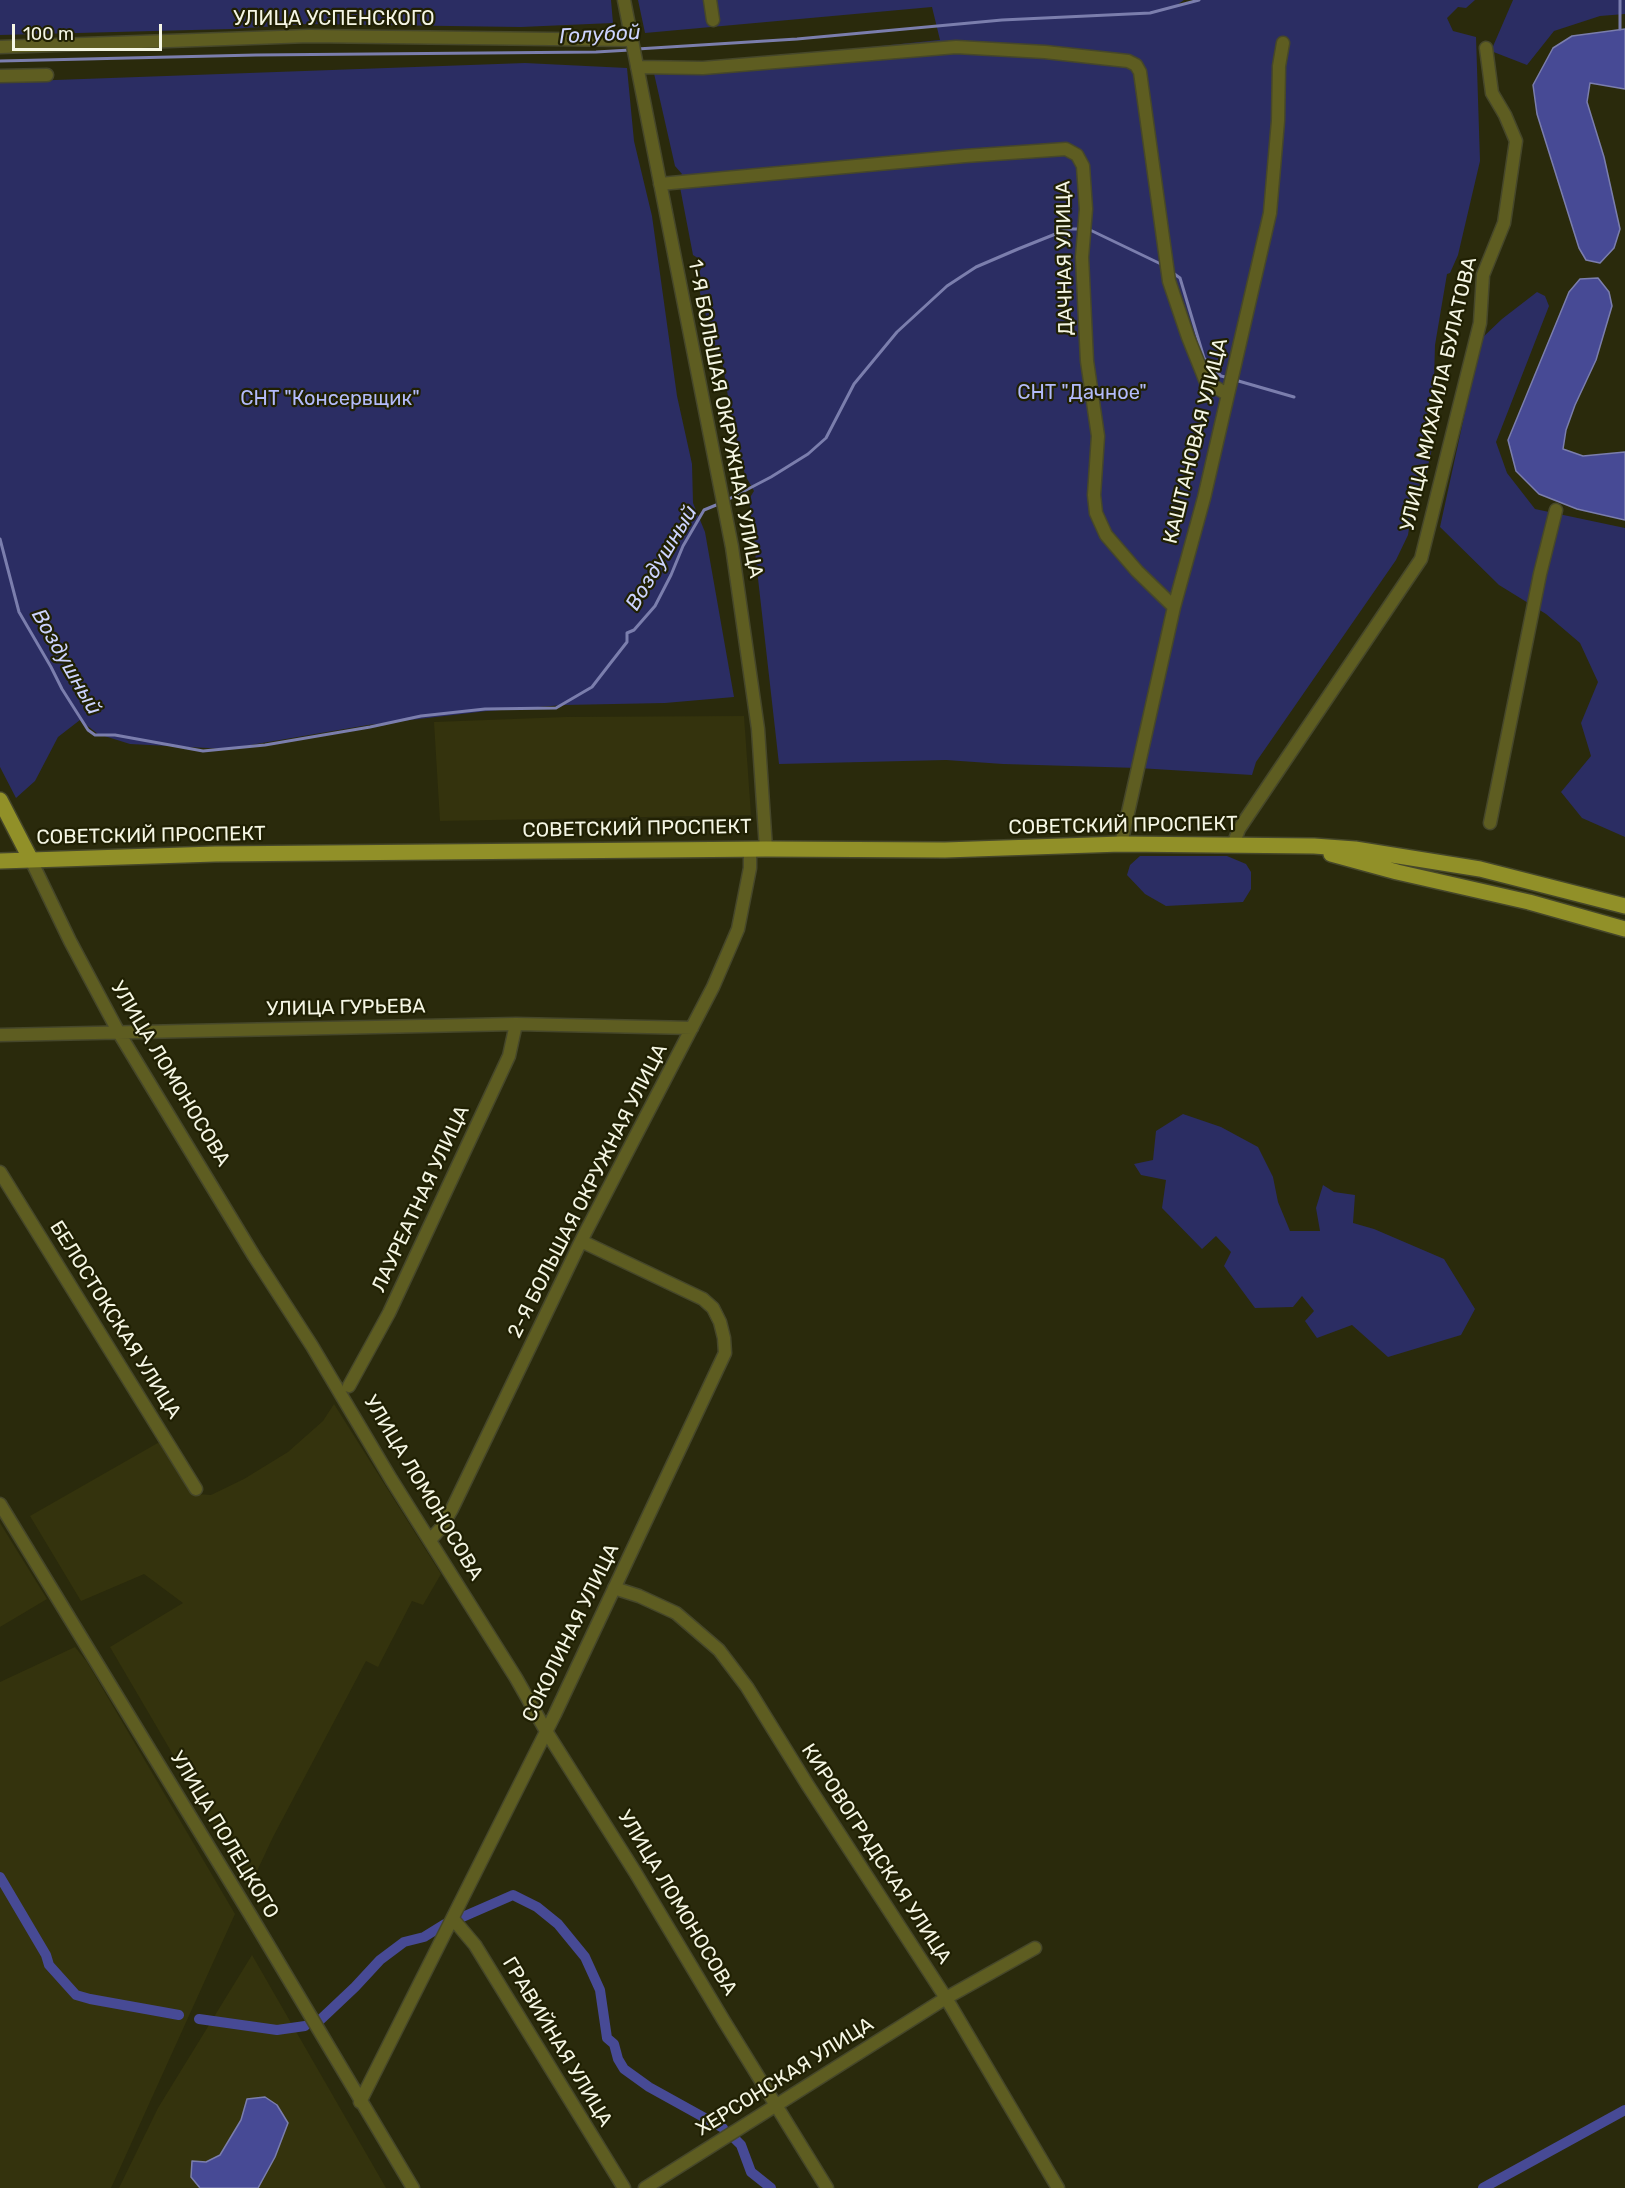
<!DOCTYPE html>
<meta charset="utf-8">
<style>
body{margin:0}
#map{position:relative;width:1625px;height:2188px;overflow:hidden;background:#2a2a0c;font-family:Rubik,sans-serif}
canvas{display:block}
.scale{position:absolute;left:12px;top:24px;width:150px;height:27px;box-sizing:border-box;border:3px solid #f5f6e4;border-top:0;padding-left:8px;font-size:18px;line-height:21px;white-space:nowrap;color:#f5f6e4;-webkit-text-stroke:4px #202003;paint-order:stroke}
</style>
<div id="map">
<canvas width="1625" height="2188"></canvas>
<div class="scale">100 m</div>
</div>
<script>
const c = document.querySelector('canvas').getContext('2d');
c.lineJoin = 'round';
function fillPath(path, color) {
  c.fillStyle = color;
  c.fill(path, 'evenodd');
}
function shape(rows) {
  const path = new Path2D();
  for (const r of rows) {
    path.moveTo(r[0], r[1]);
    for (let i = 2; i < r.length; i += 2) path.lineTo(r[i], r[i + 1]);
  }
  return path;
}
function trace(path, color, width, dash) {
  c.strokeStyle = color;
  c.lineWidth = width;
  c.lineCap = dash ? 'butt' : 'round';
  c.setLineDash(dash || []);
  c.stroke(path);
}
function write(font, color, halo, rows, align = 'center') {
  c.font = font + ' Rubik,sans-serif';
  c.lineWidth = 4.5;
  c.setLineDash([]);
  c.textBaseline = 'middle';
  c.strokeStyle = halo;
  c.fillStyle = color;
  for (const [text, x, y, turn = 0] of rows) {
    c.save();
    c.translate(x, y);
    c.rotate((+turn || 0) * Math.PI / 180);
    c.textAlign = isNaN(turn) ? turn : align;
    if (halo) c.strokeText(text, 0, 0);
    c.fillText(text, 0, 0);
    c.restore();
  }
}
fillPath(shape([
 [744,716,751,815,440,821,434,722,566,717],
 [334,1404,441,1574,423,1605,412,1601,378,1667,366,1661,273,1837,250,1886,110,1647,183,1603,144,1574,81,1601,30,1516,163,1440,197,1494,211,1495,244,1479,288,1452,323,1421],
 [0,1523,47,1599,0,1627],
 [75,1647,87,1662,235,1914,111,2188,0,2188,0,1682],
 [252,1955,386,2188,119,2188,158,2108]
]), '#34330d');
fillPath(shape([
 [0,0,611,0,613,23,521,27,307,24,231,29,0,35],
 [638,0,1184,0,1177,5,1199,0,1475,0,1466,8,1458,7,1447,18,1453,31,1476,37,1480,161,1458,255,1450,273,1447,274,1435,345,1434,381,1424,431,1423,442,1433,444,1421,497,1414,496,1408,535,1396,560,1256,762,1252,775,1138,768,1003,764,946,760,779,764,749,499,754,491,745,475,731,415,722,360,715,351,700,293,698,274,702,267,701,260,693,255,679,182,679,177,682,174,675,166,653,69,940,40,932,7,645,33],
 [1513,0,1625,0,1625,14,1600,16,1554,31,1527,65,1491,51],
 [525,63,627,68,634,141,652,216,677,396,692,464,693,503,705,532,734,697,665,703,564,705,487,711,368,725,227,749,130,744,98,734,80,720,58,737,35,781,16,798,0,767,0,82],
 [1537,292,1545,296,1549,306,1496,442,1507,473,1535,509,1625,528,1625,837,1582,818,1561,792,1591,756,1581,723,1598,682,1580,643,1546,614,1499,585,1440,527,1481,339,1502,319],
 [1140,856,1227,856,1246,864,1251,872,1251,889,1243,902,1166,906,1145,894,1127,875,1130,865],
 [1183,1114,1221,1127,1258,1147,1273,1177,1278,1202,1290,1231,1320,1231,1316,1208,1323,1185,1334,1192,1355,1195,1353,1223,1374,1229,1444,1259,1475,1309,1461,1335,1388,1357,1352,1325,1317,1338,1305,1321,1314,1311,1302,1296,1293,1307,1255,1308,1224,1266,1231,1252,1216,1236,1202,1249,1162,1208,1166,1180,1141,1175,1134,1164,1153,1160,1156,1131]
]), '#2b2d63');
const water = shape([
 [1625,29,1625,89,1590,83,1587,102,1604,157,1620,229,1614,248,1600,263,1586,260,1579,248,1537,114,1533,85,1553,48,1572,36,1625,29],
 [1598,278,1609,292,1612,306,1596,360,1575,405,1566,430,1563,449,1583,456,1625,452,1625,520,1577,509,1539,494,1516,471,1508,440,1569,292,1580,279,1598,278],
 [265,2097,277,2105,288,2123,275,2157,258,2188,200,2188,191,2177,192,2161,206,2162,220,2155,241,2120,247,2099,265,2097]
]);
fillPath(water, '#474a95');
trace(water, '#7b7ead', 1.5);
trace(shape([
 [1620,29,1620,0],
 [637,49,797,39,1002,20,1150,13,1199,0],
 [0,61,256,55,596,52,630,50],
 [1088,229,1163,265],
 [1173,273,1180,278,1204,358,1221,376,1229,378],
 [1235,380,1294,397],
 [727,500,771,477,808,454,826,438,854,384,897,332,947,286,976,267,1018,249,1068,229,1082,229],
 [0,539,19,612,51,667,62,689,88,730,95,735,115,735,203,751,265,745,370,727,421,716,485,709,556,708,592,687,609,665,627,642,627,633,634,630,655,606,671,575,683,546,704,510,721,503]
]), '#7b7ead', 3);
trace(shape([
 [0,1877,46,1955,49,1965,76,1995,90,1999,179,2015],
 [458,1919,513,1895,537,1907,558,1924,585,1957,600,1990,607,2038,614,2044,618,2059,624,2069,649,2087,723,2128],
 [199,2019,277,2030,305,2026],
 [319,2021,355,1987,380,1960,404,1942,424,1937,445,1924],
 [732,2136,741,2145,751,2172,771,2188],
 [1483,2188,1625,2110]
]), '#474a95', 10);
const minor = shape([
 [624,0,732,547,758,729,766,849],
 [710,0,713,20],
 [0,47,309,36,632,40],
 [637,67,703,68,956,47,1045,52,1128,61,1136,65,1140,72,1169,281,1188,337,1206,382,1227,394],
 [0,76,47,75],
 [660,184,965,156,1066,149,1077,155,1083,166,1086,209,1082,257,1087,361,1098,436,1094,495,1096,513,1106,535,1137,571,1174,607],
 [1490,823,1540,574,1556,510],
 [1121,844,1174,607,1204,498,1270,213,1278,121,1279,66,1283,43],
 [1233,845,1239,829,1421,559,1480,323,1483,275,1504,223,1516,141,1505,115,1492,93,1486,48],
 [31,860,70,941,119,1033,254,1256,312,1346,391,1479,516,1678,546,1731,635,1872,724,2021,827,2188],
 [0,1035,516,1024,692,1028],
 [0,1172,196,1489],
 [349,1386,389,1313,509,1056,516,1024],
 [0,1504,251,1916,413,2188],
 [430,1540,441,1528,452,1509,581,1241,713,987,738,929,750,868,750,849],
 [614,1588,639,1596,676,1613,719,1650,747,1687,807,1784,946,1998,1058,2188],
 [453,1919,475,1945,624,2188],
 [360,2102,555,1714,725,1353,724,1338,720,1322,713,1308,703,1299,581,1241],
 [645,2188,946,1998,1035,1948]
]);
const major = shape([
 [0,800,31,860],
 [1331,854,1397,872,1529,902,1625,929],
 [0,861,215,854,766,849,945,850,1121,844,1314,846,1355,849,1480,869,1625,906]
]);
trace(minor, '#46472a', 15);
trace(major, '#46472a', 18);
trace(minor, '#5e5d21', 12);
trace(major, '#919028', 15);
write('20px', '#f5f6e4', '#202003', [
 ["УЛИЦА УСПЕНСКОГО",334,19],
 ["ДАЧНАЯ УЛИЦА",1065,258,-91],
 ["УЛИЦА МИХАИЛА БУЛАТОВА",1439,394,-77],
 ["1-Я БОЛЬШАЯ ОКРУЖНАЯ УЛИЦА",725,419,79],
 ["КАШТАНОВАЯ УЛИЦА",1196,441,-76],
 ["СОВЕТСКИЙ ПРОСПЕКТ",1123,826,-1],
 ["СОВЕТСКИЙ ПРОСПЕКТ",637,829,-1],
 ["СОВЕТСКИЙ ПРОСПЕКТ",151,836,-1],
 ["УЛИЦА ГУРЬЕВА",346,1008,-1],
 ["УЛИЦА ЛОМОНОСОВА",170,1074,59],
 ["2-Я БОЛЬШАЯ ОКРУЖНАЯ УЛИЦА",588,1191,-63],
 ["ЛАУРЕАТНАЯ УЛИЦА",421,1199,-65],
 ["БЕЛОСТОКСКАЯ УЛИЦА",115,1320,58],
 ["УЛИЦА ЛОМОНОСОВА",423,1488,59],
 ["СОКОЛИНАЯ УЛИЦА",571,1633,-64],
 ["УЛИЦА ПОЛЕЦКОГО",224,1835,59],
 ["КИРОВОГРАДСКАЯ УЛИЦА",876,1854,57],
 ["УЛИЦА ЛОМОНОСОВА",677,1903,59],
 ["ГРАВИЙНАЯ УЛИЦА",557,2042,59],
 ["ХЕРСОНСКАЯ УЛИЦА",785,2077,-32]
]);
write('20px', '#b3bbfa', '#202003', [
 ["СНТ \"Дачное\"",1082,393],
 ["СНТ \"Консервщик\"",330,399]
]);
write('italic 21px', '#ccd3fe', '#202003', [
 ["Голубой",600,35,-3],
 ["Воздушный",662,558,-59],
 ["Воздушный",66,662,60]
]);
</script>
